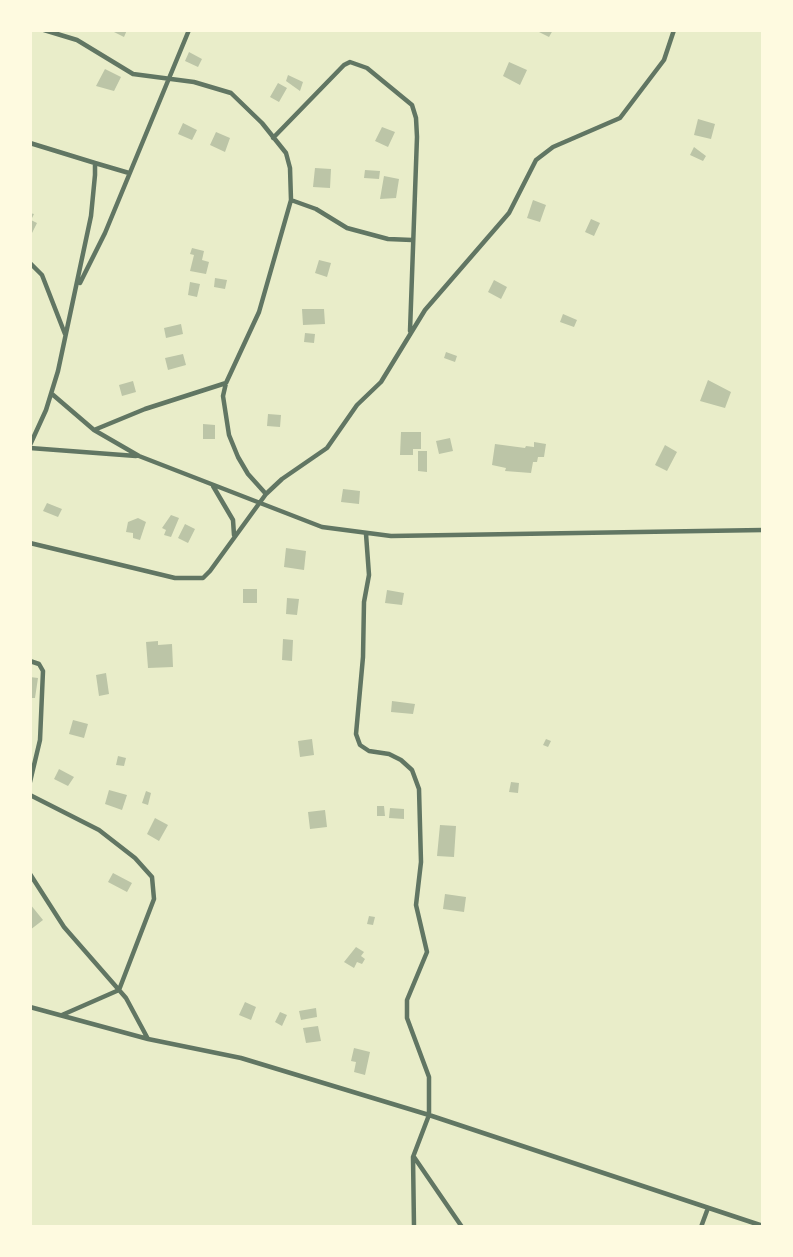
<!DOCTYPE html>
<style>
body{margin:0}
#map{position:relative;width:793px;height:1257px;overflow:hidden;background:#e9edc9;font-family:"Noto Sans",sans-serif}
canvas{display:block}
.frame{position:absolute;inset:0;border:32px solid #fefae0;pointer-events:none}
</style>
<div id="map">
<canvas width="793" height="1257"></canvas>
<div class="frame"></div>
</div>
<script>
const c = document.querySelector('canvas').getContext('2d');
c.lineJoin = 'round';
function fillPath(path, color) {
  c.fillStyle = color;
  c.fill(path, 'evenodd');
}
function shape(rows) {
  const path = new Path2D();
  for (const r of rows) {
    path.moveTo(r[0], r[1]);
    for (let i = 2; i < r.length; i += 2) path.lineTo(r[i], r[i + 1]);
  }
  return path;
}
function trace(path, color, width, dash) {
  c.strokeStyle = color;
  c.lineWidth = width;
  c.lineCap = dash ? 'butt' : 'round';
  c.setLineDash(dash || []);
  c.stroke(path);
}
fillPath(shape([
 [110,30,127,30,124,37],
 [535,30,553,30,549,37],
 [189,52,202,59,198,67,185,61],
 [509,62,527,70,520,85,503,76],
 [105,69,121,77,114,91,96,86],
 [288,75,303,82,300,91,286,81],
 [278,83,287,88,279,102,270,97],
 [698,119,715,124,711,139,694,135],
 [183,123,197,130,192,140,178,134],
 [382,127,395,132,388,147,375,141],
 [216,132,230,138,225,152,210,145],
 [694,147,706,156,703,161,690,155],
 [315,168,331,169,330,188,313,187],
 [365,170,380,171,379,179,364,178],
 [384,176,399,179,396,198,380,199],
 [533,200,546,205,540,222,527,218],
 [30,213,34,214,31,220,37,223,30,237],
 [591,219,600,223,594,236,585,232],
 [192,248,204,251,202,260,209,262,206,274,190,271,194,255,190,254],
 [319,260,331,263,327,277,315,273],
 [215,278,227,280,225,289,214,287],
 [494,280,507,287,501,299,488,292],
 [190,282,200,284,197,297,188,295],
 [302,309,324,309,325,324,303,325],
 [563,314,577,320,574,327,560,322],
 [181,324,183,334,166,338,164,328],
 [305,333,315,334,314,343,304,342],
 [446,352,457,356,455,362,444,358],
 [183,354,186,365,168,370,165,358],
 [708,380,731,392,725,408,700,401],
 [133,381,136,392,122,396,119,385],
 [268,414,281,415,280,427,267,426],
 [203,424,215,425,215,439,203,439],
 [401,432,421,432,421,449,413,449,413,455,400,455],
 [450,438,453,451,439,454,436,441],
 [534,442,546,444,544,457,538,457,537,462,533,462,531,473,505,471,506,468,492,465,495,444,525,448,526,446,534,447],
 [665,445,677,452,667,471,655,465],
 [418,451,427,451,427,472,418,471],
 [343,489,360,491,359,504,341,502],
 [47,503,62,509,58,517,43,511],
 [171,515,179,518,171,537,164,535,166,530,162,528],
 [138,518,146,522,140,540,133,538,133,533,126,532,128,522],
 [185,524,195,529,188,543,178,538],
 [286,548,306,551,304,570,284,567],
 [243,589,257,589,257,603,243,603],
 [387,590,404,593,402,605,385,603],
 [287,598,299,599,297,615,286,614],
 [283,639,293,640,292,661,282,660],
 [158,641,158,645,172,644,173,667,148,668,146,642],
 [106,673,109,694,99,696,96,675],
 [30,677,38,678,35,698,30,698],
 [392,701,415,704,413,714,391,712],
 [73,720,88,724,84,738,69,734],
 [312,739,314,755,300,757,298,741],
 [546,739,551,741,548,747,543,745],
 [118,756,126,758,124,766,116,765],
 [59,769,74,777,68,786,54,779],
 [511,782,519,783,518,793,509,792],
 [109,790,127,795,122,810,105,804],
 [146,791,151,793,148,805,142,803],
 [377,806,384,806,385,816,377,816],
 [390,808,404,809,404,819,389,818],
 [325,810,327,827,310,829,308,812],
 [155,818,168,825,159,841,147,834],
 [440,825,456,826,454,857,437,856],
 [113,873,132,883,127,892,108,882],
 [445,894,466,897,464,912,443,909],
 [30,904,43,920,30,930],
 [369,916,375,917,373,925,367,924],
 [356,947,364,952,361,956,365,959,362,964,357,962,354,968,344,962],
 [245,1002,256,1007,251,1020,239,1015],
 [316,1008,317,1017,301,1020,299,1011],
 [280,1012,287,1015,282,1026,275,1022],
 [318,1026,321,1041,306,1043,303,1028],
 [354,1048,370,1052,365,1075,354,1072,356,1062,351,1061]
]), '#bcc5a7');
trace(shape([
 [273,138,344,65,350,62,367,68,412,105,416,118,417,137,410,331],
 [30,143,95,163,95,175,91,216,58,371,46,410,30,445],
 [95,163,129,173],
 [291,200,316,209,347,228,388,239,412,240],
 [30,263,42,275,65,334],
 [80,283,105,233,189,30],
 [52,394,94,430,139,456,322,527,391,536,763,530],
 [94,430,145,409,226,383],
 [30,448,136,456],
 [213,486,233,520,234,535],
 [266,494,282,479,327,448,357,405,381,382,425,310,509,213,536,160,553,147,620,118,664,60,674,30],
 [366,534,369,575,364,602,363,657,356,734,360,745,369,751,389,754,401,760,412,770,419,789,421,862,416,905,427,952,407,1000,407,1018,429,1077,429,1115,413,1157,414,1227],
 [30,543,175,578,203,578,210,571,266,494,248,474,238,457,229,435,223,396,226,383,259,312,291,200,290,168,286,153,262,123,231,93,194,82,133,74,77,40,44,30],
 [30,661,39,664,43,671,40,740,30,782],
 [30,795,99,830,135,858,152,877,154,899,119,990,62,1015],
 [30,874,64,927,126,998,148,1039],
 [30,1007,148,1039,241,1058,429,1115,763,1226],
 [414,1157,462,1227],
 [701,1227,708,1208]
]), '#617663', 4.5);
</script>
